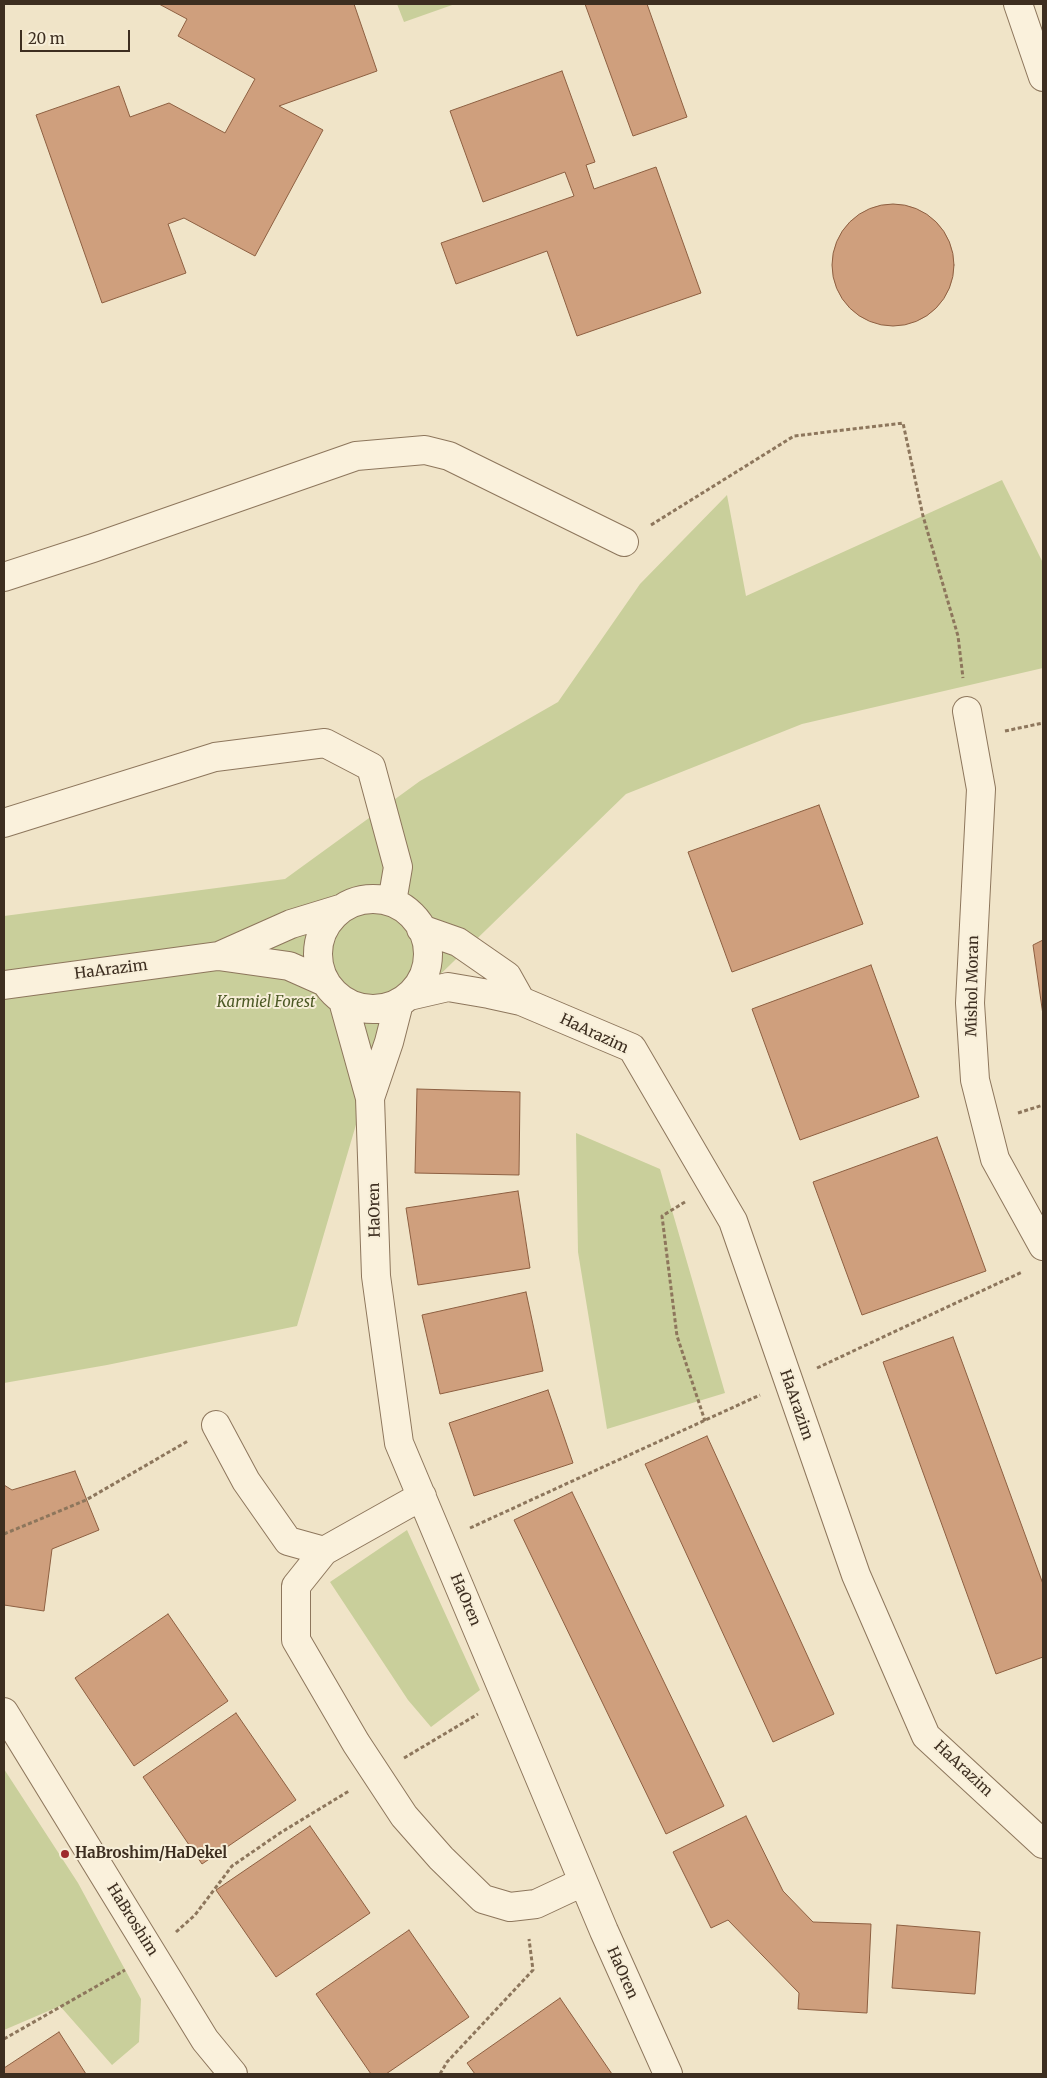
<!DOCTYPE html>
<style>
body{margin:0}
#map{position:relative;width:1047px;height:2078px;overflow:hidden;background:#f0e4c8;font-family:Merriweather,serif}
canvas{display:block}
.frame{position:absolute;inset:0;border:5px solid #3d2e20;pointer-events:none}
.scale{position:absolute;left:20px;top:30px;width:110px;height:22px;box-sizing:border-box;border:2px solid #3d2e20;border-top:0;padding-left:6px;font-size:15px;line-height:18px;white-space:nowrap;color:#3d2e20;-webkit-text-stroke:4px #f7eed8;paint-order:stroke}
</style>
<div id="map">
<canvas width="1047" height="2078"></canvas>
<div class="frame"></div>
<div class="scale">20 m</div>
</div>
<script>
const c = document.querySelector('canvas').getContext('2d');
c.lineJoin = 'round';
function fillPath(path, color) {
  c.fillStyle = color;
  c.fill(path, 'evenodd');
}
function shape(rows) {
  const path = new Path2D();
  for (const r of rows) {
    if (r.length === 3) {
      path.moveTo(r[0] + r[2], r[1]);
      path.arc(r[0], r[1], r[2], 0, 2 * Math.PI);
      continue;
    }
    path.moveTo(r[0], r[1]);
    for (let i = 2; i < r.length; i += 2) path.lineTo(r[i], r[i + 1]);
  }
  return path;
}
function trace(path, color, width, dash) {
  c.strokeStyle = color;
  c.lineWidth = width;
  c.lineCap = dash ? 'butt' : 'round';
  c.setLineDash(dash || []);
  c.stroke(path);
}
function write(font, color, halo, rows, align = 'center') {
  c.font = font + ' Merriweather,serif';
  c.lineWidth = 4;
  c.setLineDash([]);
  c.textBaseline = 'middle';
  c.strokeStyle = halo;
  c.fillStyle = color;
  for (const [text, x, y, turn = 0] of rows) {
    c.save();
    c.translate(x, y);
    c.rotate((+turn || 0) * Math.PI / 180);
    c.textAlign = isNaN(turn) ? turn : align;
    if (halo) c.strokeText(text, 0, 0);
    c.fillText(text, 0, 0);
    c.restore();
  }
}
fillPath(shape([
 [397,4,455,4,404,22],
 [1002,480,1043,563,1043,668,802,724,626,794,384,1029,297,1326,107,1365,4,1383,4,916,285,879,420,781,558,702,640,584,727,495,746,596],
 [576,1133,660,1169,725,1393,607,1429,578,1252],
 [407,1530,480,1690,431,1727,408,1700,330,1582],
 [4,1769,78,1883,141,1999,139,2042,112,2065,60,2006,4,2030]
]), '#c9cf9b');
const building = shape([
 [159,4,354,4,377,71,279,106,323,130,255,256,184,218,168,224,186,273,102,303,36,115,119,86,130,117,169,103,225,133,255,79,178,36,187,19,159,4],
 [585,4,647,4,687,117,633,136,585,4],
 [562,71,595,162,586,165,594,189,656,167,701,293,577,336,547,251,456,284,441,243,574,196,565,172,483,202,450,111,562,71],
 [893,265,61],
 [819,805,863,924,732,972,688,852,819,805],
 [1043,940,1043,1015,1033,945,1043,940],
 [871,965,919,1097,800,1140,752,1009,871,965],
 [417,1089,520,1092,519,1175,415,1173,417,1089],
 [937,1137,986,1271,862,1315,813,1182,937,1137],
 [518,1191,530,1268,418,1285,406,1208,518,1191],
 [526,1292,543,1371,440,1394,422,1315,526,1292],
 [953,1337,1043,1584,1043,1657,996,1674,883,1362,953,1337],
 [548,1390,573,1463,474,1496,449,1423,548,1390],
 [707,1436,834,1714,773,1742,645,1464,707,1436],
 [75,1471,99,1530,52,1549,44,1611,4,1605,4,1485,12,1490,75,1471],
 [572,1492,724,1806,666,1834,514,1520,572,1492],
 [168,1614,228,1701,134,1766,75,1678,168,1614],
 [236,1713,296,1800,202,1864,143,1777,236,1713],
 [746,1816,783,1891,813,1922,871,1924,867,2013,798,2009,799,1993,728,1920,711,1928,673,1852,746,1816],
 [310,1826,370,1913,276,1977,216,1890,310,1826],
 [897,1925,980,1932,975,1994,892,1988,897,1925],
 [409,1930,469,2017,386,2074,371,2074,316,1994,409,1930],
 [560,1998,612,2074,475,2074,467,2063,560,1998],
 [59,2032,86,2074,4,2074,4,2068,59,2032]
]);
fillPath(building, '#cf9f7d');
trace(building, '#8d5f41', 1);
const minor = shape([
 [4,577,93,548,356,456,425,450,449,456,624,542],
 [967,711,981,789,970,1003,975,1080,995,1159,1043,1246],
 [4,823,215,757,325,743,371,767,398,867,392,902],
 [373,954,55],
 [421,929,458,942,507,976,521,1001],
 [219,956,291,924,340,909],
 [4,985,218,956,289,966,325,982],
 [409,996,448,987,489,994,521,1001,632,1048,733,1221,856,1575,926,1736,1043,1844],
 [343,1001,370,1098,376,1276,399,1443,604,1931,668,2074],
 [370,1098,389,1042,399,1003],
 [216,1425,246,1481,288,1541,324,1551,422,1496],
 [324,1551,296,1586,296,1640,356,1743,404,1816,441,1858,483,1899,510,1907,536,1904,583,1882],
 [4,1712,205,2040,233,2074]
]);
const tertiary = shape([
 [1018,4,1043,77]
]);
trace(minor, '#8d765c', 30);
trace(tertiary, '#8d765c', 30);
trace(shape([
 [651,525,794,436,903,423,923,516,958,636,963,678],
 [1005,731,1043,723],
 [1018,1113,1043,1105],
 [685,1202,662,1216,677,1336,705,1421],
 [817,1368,1022,1272],
 [470,1528,760,1395],
 [4,1534,86,1500,188,1441],
 [404,1758,478,1714],
 [176,1932,195,1915,232,1866,280,1833,349,1791],
 [4,2039,125,1970],
 [440,2074,447,2062,533,1970,529,1939]
]), '#8d765c', 3, [4, 2.5]);
trace(minor, '#faf1dc', 28);
trace(tertiary, '#faf1dc', 28);
for (const [x, y, r, color] of [
 [65,1854,5,"#9e2a2b"]
]) {
  const dot = new Path2D();
  dot.arc(x, y, r, 0, 2 * Math.PI);
  c.fillStyle = color;
  c.fill(dot);
  trace(dot, '#f7eed8', 2);
}
write('15px', '#3d2e20', '#f7eed8', [
 ["HaArazim",111,970,-7],
 ["Mishol Moran",973,986,-89],
 ["HaArazim",594,1034,25],
 ["HaOren",375,1210,-91],
 ["HaArazim",796,1405,71],
 ["HaOren",465,1600,67],
 ["HaArazim",963,1769,43],
 ["HaBroshim",132,1920,58],
 ["HaOren",622,1973,66]
]);
write('italic 15px', '#4d5a26', '#f7eed8', [
 ["Karmiel Forest",266,1003]
]);
write('bold 15px', '#3d2e20', '#f7eed8', [
 ["HaBroshim/HaDekel",75,1854]
], 'left');
</script>
